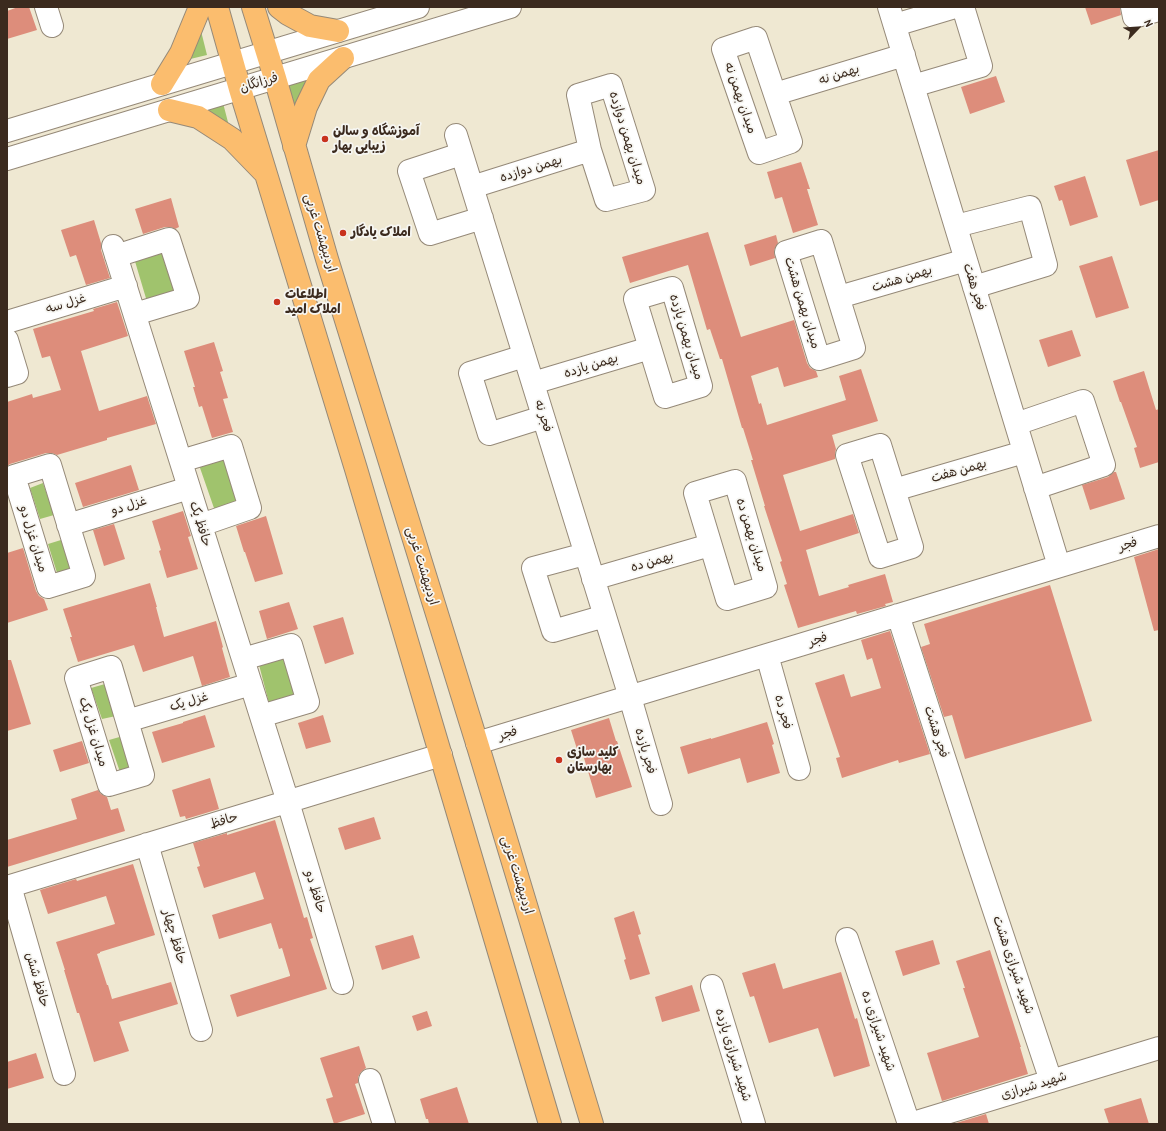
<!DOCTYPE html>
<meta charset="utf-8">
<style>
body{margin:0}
#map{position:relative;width:1166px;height:1131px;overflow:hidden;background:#efe8d2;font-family:"Patrick Hand",sans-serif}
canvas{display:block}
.frame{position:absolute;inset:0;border:8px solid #3b2a1e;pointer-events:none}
.north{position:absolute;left:1118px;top:8px;width:40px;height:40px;-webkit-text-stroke:3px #f6f6f2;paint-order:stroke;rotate:65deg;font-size:11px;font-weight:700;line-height:16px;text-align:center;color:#3b2a1e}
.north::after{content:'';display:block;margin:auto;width:14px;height:18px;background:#3b2a1e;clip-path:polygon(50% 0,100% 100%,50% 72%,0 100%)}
</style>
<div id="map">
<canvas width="1166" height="1131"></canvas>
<div class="frame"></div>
<div class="north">N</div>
</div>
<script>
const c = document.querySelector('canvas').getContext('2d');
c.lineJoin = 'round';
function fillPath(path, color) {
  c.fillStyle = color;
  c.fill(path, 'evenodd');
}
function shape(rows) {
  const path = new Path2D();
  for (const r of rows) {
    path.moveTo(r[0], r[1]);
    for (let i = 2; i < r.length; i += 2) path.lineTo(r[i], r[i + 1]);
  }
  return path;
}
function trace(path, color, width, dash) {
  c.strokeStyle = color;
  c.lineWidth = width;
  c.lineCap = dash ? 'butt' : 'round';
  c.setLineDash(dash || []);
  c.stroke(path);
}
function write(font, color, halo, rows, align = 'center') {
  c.font = font + ' "Patrick Hand","Playpen Sans Arabic",sans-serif';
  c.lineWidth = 3.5;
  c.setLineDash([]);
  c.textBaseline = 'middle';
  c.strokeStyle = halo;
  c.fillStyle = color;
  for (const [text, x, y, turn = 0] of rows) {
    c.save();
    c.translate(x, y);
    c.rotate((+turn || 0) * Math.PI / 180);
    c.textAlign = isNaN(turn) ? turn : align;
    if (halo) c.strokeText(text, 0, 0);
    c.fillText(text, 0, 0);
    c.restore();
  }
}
fillPath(shape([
 [201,31,207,55,186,60],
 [311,77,294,109,286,85],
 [223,103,229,126,202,110],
 [163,249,178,296,148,305,134,258],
 [228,456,243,502,215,511,199,465],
 [43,483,54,515,40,519,30,488],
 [61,540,72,572,58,576,48,544],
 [288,652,301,698,270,707,258,661],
 [105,684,116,716,102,719,91,688],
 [123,736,133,768,120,772,109,740]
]), '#a0c36d');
fillPath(shape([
 [18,7,29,7,37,30,7,39,7,11],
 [1085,7,1120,7,1121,15,1091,25],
 [996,76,1005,102,970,114,961,87],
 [1159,150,1159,200,1140,206,1126,160],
 [801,162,810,189,807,189,818,225,793,233,782,197,775,199,767,172],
 [1085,176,1098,217,1070,226,1062,200,1059,201,1054,186],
 [171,198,179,227,175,229,171,227,165,227,143,234,135,209],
 [94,220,101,243,101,250,110,278,86,285,76,255,70,257,61,230],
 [708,232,741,337,794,320,807,363,810,368,816,371,818,377,784,387,778,367,751,376,759,404,761,403,767,425,846,400,839,376,861,369,878,421,832,435,836,449,835,453,835,459,783,475,800,531,853,514,859,533,806,550,819,596,849,587,848,585,885,574,893,602,885,604,886,606,857,614,856,611,798,628,784,585,787,584,780,562,782,561,764,506,765,506,751,460,753,460,743,428,742,428,722,359,720,359,710,329,707,330,688,265,630,283,622,257],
 [776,235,778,243,774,250,775,258,750,266,744,245],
 [1112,256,1129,308,1096,318,1079,266],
 [117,302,128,336,81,351,99,411,147,396,156,424,107,438,107,440,57,455,52,453,46,453,10,464,7,466,7,402,32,394,33,398,61,390,50,356,42,358,33,329,94,311,93,309],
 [1072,330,1081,356,1048,367,1039,340],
 [214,342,223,371,220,372,228,398,223,399,233,432,212,438,202,406,199,407,193,387,195,387,184,351],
 [1144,371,1156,410,1159,409,1159,462,1140,468,1134,448,1137,447,1121,402,1120,402,1113,381],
 [131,465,139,490,83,507,75,483],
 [1114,472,1116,472,1125,499,1090,510,1082,485,1108,477],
 [183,511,191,536,188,537,198,569,167,578,159,551,161,550,152,521],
 [266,516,283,574,255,582,245,552,244,552,236,526],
 [114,524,125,559,104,566,93,530],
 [23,548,36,591,39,596,44,599,48,610,7,623,7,553],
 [1159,549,1159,630,1154,631,1134,557],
 [150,583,157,607,156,607,164,637,216,621,223,647,222,648,230,677,202,686,193,656,143,672,134,645,78,662,70,637,72,637,63,609],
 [1050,585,1092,721,965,759,952,715,944,717,921,647,930,644,924,624],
 [289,602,298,629,267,639,259,611],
 [343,617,354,654,325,664,313,626],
 [890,631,930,754,899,763,898,760,842,778,836,758,840,757,815,683,844,674,851,697,881,688,872,658,867,660,861,640],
 [7,660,11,660,31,724,7,731],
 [205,715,215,747,162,763,152,732,183,723,183,722],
 [323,715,331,742,306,749,298,723],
 [609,718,616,741,617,741,632,787,596,798,581,748,577,749,571,730],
 [767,722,774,744,772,745,780,773,747,783,740,758,688,774,680,747,711,738,711,739],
 [82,741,89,763,60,772,53,750],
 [210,778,219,809,186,819,185,816,180,817,172,790],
 [98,790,101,794,107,797,111,810,118,808,125,831,7,867,7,840,77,819,71,799],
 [374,817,381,839,345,850,338,828],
 [275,820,304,918,307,917,313,938,310,939,327,989,237,1017,230,995,290,976,290,975,282,948,279,949,271,923,219,939,212,915,264,899,255,872,204,888,197,867,200,866,193,843,227,833,227,835],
 [133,864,155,935,100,952,100,953,97,954,107,985,108,985,112,999,171,982,178,1004,119,1022,129,1051,94,1062,79,1013,77,1013,64,970,65,970,56,942,115,924,106,896,48,914,40,890,76,879,77,881],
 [634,911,641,934,638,935,650,974,630,980,624,960,626,959,614,918],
 [413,935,420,958,382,970,375,946],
 [933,940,940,964,903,976,895,951],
 [990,950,1021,1047,1020,1047,1028,1074,942,1101,927,1053,979,1037,963,988,965,988,956,961],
 [775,963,783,989,841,972,855,1019,857,1018,870,1066,834,1077,818,1028,769,1043,754,996,750,997,742,973],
 [692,985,700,1011,662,1022,655,997],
 [427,1011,432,1026,417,1031,412,1016],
 [359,1046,366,1068,361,1072,358,1077,358,1083,355,1084,365,1114,334,1124,326,1099,333,1097,320,1058],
 [36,1053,44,1078,7,1089,7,1062],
 [457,1087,469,1124,429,1124,428,1119,426,1119,420,1099],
 [1141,1098,1149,1124,1109,1124,1104,1109],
 [986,1114,989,1124,953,1124]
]), '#dd8d7b');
const minor = shape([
 [46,7,52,26],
 [889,7,1059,566],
 [1132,7,1134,17,1159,10],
 [895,25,955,7],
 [756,38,791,142,759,153,723,49,756,38],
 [611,85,644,190,606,200,590,150,578,95,611,85],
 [913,86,981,66,963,7],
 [775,94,904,55],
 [7,131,418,7],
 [456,135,630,697,661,804],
 [461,154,409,171,430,234,482,218],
 [7,159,510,7],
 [472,187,590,150],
 [956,226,1030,207,1046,265,974,287],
 [821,241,854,348,819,359,786,252,821,241],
 [113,246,288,802,342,983],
 [116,256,169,239,188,298,135,314],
 [672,288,701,386,665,397,635,299,672,288],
 [839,297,966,260],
 [7,322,126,286],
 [7,340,17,373,7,376],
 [524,356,470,373,489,434,543,417],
 [533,383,650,348],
 [1016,424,1083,401,1104,465,1035,488],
 [880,445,912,547,880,557,847,455,880,445],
 [181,461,231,446,250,508,201,525],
 [50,465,84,576,48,587,14,476,50,465],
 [735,481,766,587,727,599,695,493,735,481],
 [894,490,1024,452],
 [68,525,189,488],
 [585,554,533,568,553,631,605,616],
 [593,579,710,545],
 [898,615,974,850,1051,1081],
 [767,655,799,769],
 [243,659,291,645,308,702,261,716],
 [111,667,143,775,109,785,76,678,111,667],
 [127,721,251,684],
 [477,743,1159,536],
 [147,844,201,1030],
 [10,886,64,1074],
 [7,887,441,755],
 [847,939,909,1124],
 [712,986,754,1124],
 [370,1080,384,1124],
 [910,1124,1159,1048]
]);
const major = shape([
 [217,7,240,89,356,469,550,1124],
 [253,7,275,78,327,259,477,743,592,1124],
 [279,7,288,14,310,26,338,31],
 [162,84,181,53,200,7],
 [169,110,198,117,232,139,263,171],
 [294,146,306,107,319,80,343,58]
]);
trace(minor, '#958978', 24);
trace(major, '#958978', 24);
trace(minor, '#fff', 22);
trace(major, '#fbbd6e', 22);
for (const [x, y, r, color] of [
 [325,139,4,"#c8321e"],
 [343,233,4,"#c8321e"],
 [277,302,4,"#c8321e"],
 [559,760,4,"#c8321e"]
]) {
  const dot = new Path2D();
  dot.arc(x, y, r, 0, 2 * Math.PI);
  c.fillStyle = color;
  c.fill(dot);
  trace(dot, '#f6f6f2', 1.5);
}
write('13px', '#3b2a1e', '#f6f6f2', [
 ["بهمن نه",839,75,-17],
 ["فرزانگان",259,83,-17],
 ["میدان بهمن نه",740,98,71],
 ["میدان بهمن دوازده",627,138,73],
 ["بهمن دوازده",531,169,-17],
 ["اردیبهشت غربی",320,233,73],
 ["بهمن هشت",902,279,-17],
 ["فجر هفت",974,287,73],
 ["میدان بهمن هشت",802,303,73],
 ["غزل سه",66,304,-17],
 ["میدان بهمن یازده",686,337,73],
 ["بهمن یازده",591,366,-17],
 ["فجر نه",543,416,73],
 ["بهمن هفت",959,471,-16],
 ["غزل دو",129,506,-17],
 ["حافظ یک",200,524,73],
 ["میدان بهمن ده",751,535,73],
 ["میدان غزل دو",33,539,73],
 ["فجر",1128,545,-17],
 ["بهمن ده",652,562,-16],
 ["اردیبهشت غربی",422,566,73],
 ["فجر",818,640,-17],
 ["غزل یک",189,702,-16],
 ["فجر ده",783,712,75],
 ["میدان غزل یک",93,732,73],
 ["فجر هشت",936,732,72],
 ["فجر",508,734,-17],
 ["فجر یازده",645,751,74],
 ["حافظ",224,821,-17],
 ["اردیبهشت غربی",517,875,73],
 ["حافظ دو",315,892,73],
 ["حافظ چهار",174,937,74],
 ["شهید شیرازی هشت",1013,965,71],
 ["حافظ شش",37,980,74],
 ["شهید شیرازی ده",878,1031,72],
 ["شهید شیرازی یازده",733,1055,73],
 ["شهید شیرازی",1034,1086,-17]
]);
write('bold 13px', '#3b2a1e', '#f6f6f2', [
 ["آموزشگاه و سالن",333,132],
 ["زیبایی بهار",333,147],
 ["املاک یادگار",351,233],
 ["اطلاعات",285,295],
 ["املاک امید",285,310],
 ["کلید سازی",567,753],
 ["بهارستان",567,768]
], 'left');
</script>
